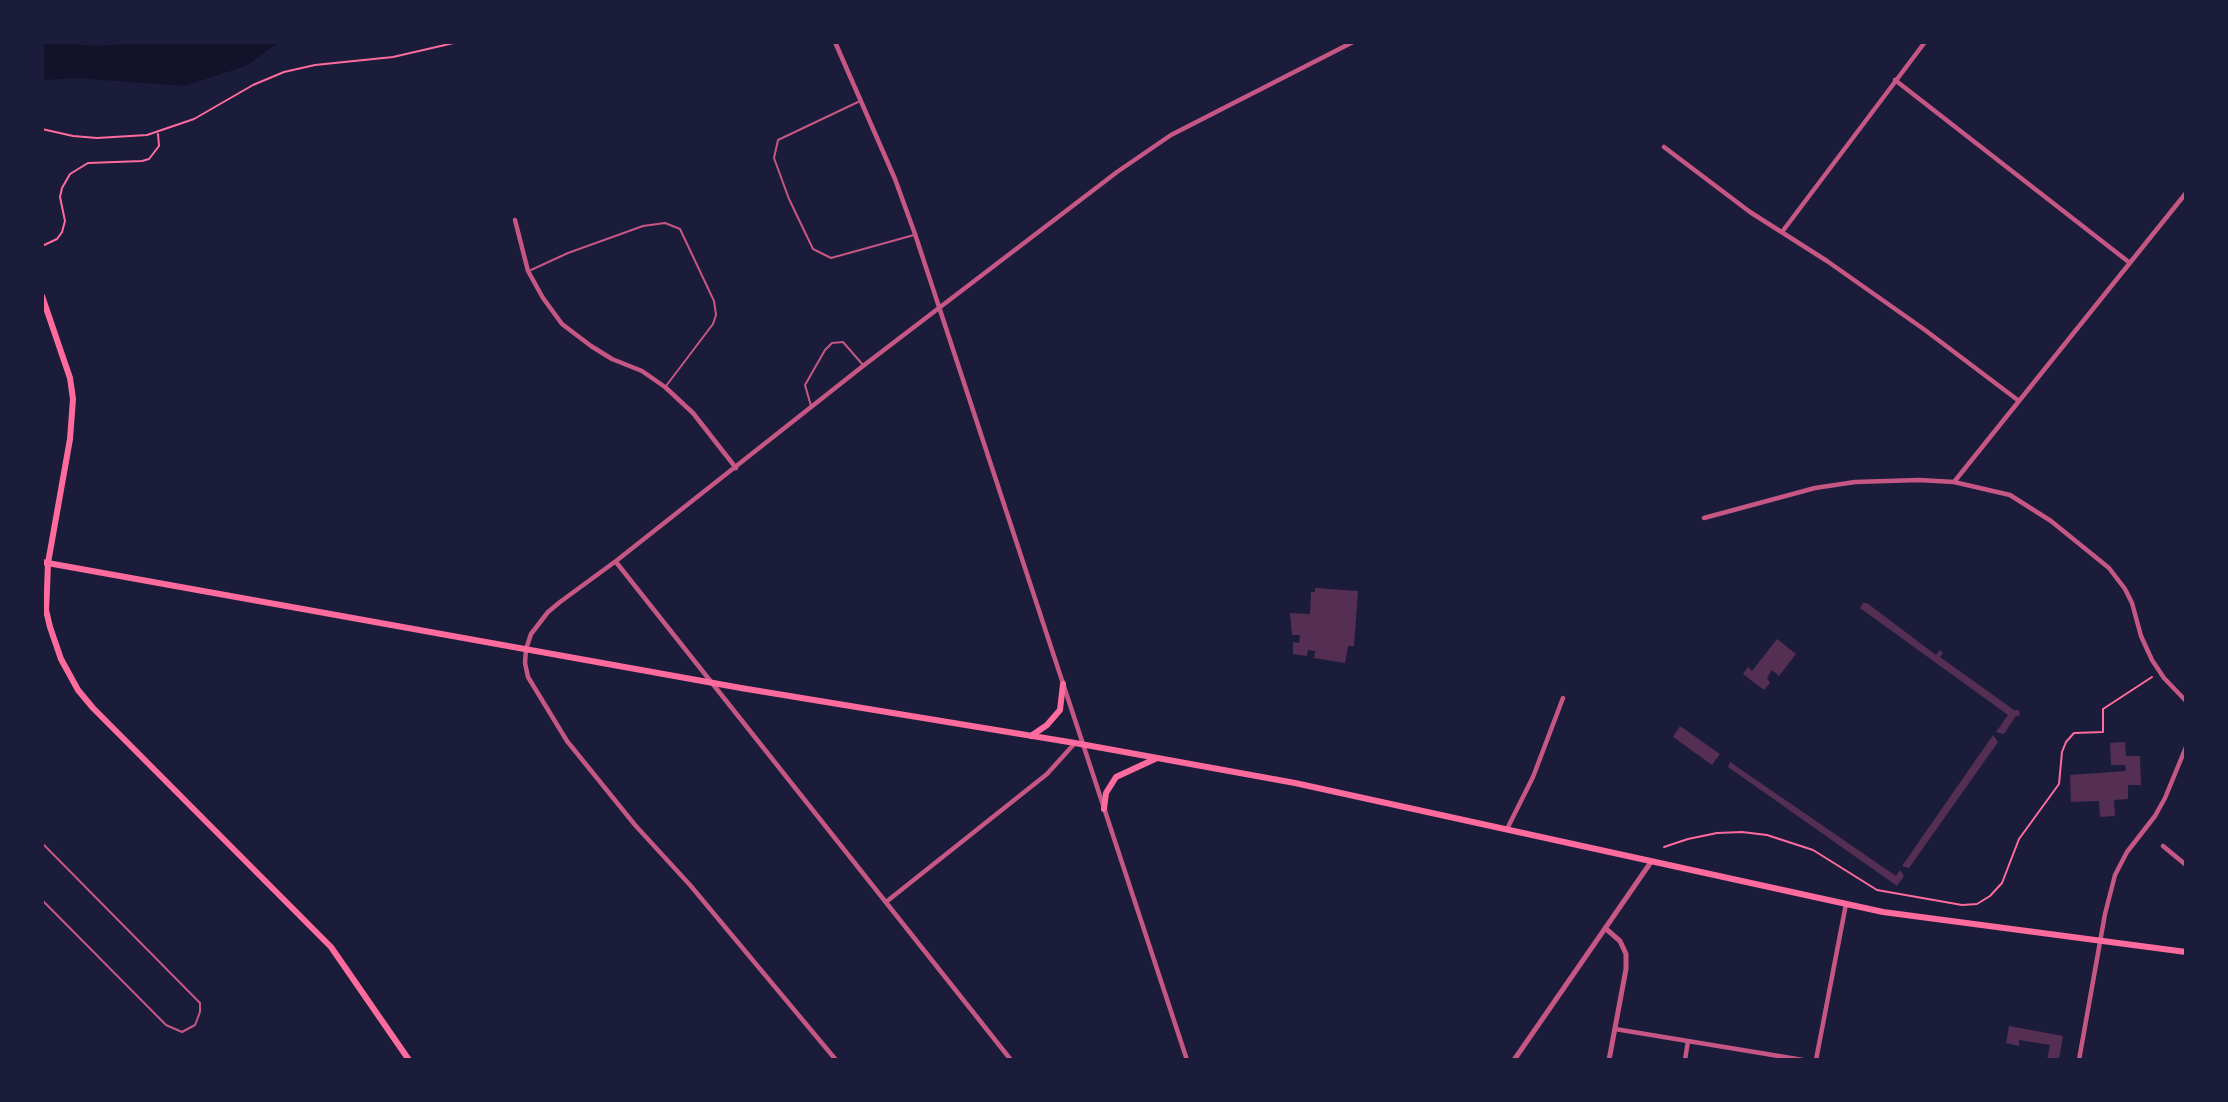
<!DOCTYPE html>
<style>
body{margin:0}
#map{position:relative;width:2228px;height:1102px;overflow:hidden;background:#1b1b3a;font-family:Raleway,sans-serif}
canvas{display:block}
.frame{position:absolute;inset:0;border:44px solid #1b1b3a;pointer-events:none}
</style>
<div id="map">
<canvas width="2228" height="1102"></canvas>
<div class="frame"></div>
</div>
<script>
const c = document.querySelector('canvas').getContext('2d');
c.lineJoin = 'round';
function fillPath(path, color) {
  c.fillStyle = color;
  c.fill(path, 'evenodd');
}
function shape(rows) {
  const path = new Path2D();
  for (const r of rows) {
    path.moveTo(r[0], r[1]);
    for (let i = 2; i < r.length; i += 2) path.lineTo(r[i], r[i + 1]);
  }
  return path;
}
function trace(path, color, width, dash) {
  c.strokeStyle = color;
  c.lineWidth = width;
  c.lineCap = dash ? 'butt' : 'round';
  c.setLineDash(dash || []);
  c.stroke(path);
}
fillPath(shape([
 [42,42,97,46,161,42,279,42,246,66,184,86,76,78,42,80]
]), '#12122b');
fillPath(shape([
 [1315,588,1358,591,1354,646,1348,646,1345,663,1314,658,1315,651,1308,650,1307,656,1293,654,1293,642,1299,643,1300,635,1292,635,1290,613,1310,614,1311,592,1315,592],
 [1863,603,1867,603,1936,655,1940,650,1943,653,1940,657,2014,710,2019,710,2020,715,2015,717,2004,734,1996,732,2008,715,1860,608],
 [1777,639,1796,654,1779,676,1772,670,1767,678,1770,683,1764,690,1743,674,1748,667,1752,671],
 [1680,726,1720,754,1712,765,1673,737],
 [1993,735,1998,742,1909,868,1902,866],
 [2125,742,2126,756,2140,756,2141,785,2128,785,2128,799,2114,800,2115,816,2100,817,2099,801,2071,802,2070,775,2126,771,2125,765,2111,765,2110,743],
 [1730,762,1896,876,1900,870,1904,876,1897,886,1728,767],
 [2009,1026,2063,1036,2059,1060,2047,1060,2050,1045,2019,1040,2019,1046,2006,1043]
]), '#542f53');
trace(shape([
 [42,129,73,136,97,138,147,135,194,119,253,85,284,72,315,65,393,57,458,42],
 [42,246,57,239,62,232,65,221,60,197,62,188,70,174,88,163,142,161,149,159,159,146,158,134],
 [1664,847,1688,839,1717,833,1742,832,1767,835,1813,850,1877,890,1962,905,1977,904,1990,896,2002,883,2019,839,2059,784,2062,752,2066,742,2074,733,2103,732,2103,709,2152,677]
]), '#ff6b9d', 2);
trace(shape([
 [858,102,778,140,774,158,789,199,813,249,831,258,914,235],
 [531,270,568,253,643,226,665,223,680,229,714,301,716,315,713,324,666,386],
 [811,406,805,385,825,350,832,343,843,342,863,365],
 [42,843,200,1003,200,1012,195,1025,182,1032,166,1025,42,900]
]), '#c65784', 2);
trace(shape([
 [835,42,895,179,915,234,1187,1060],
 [1895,80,2130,263],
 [1664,147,1750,212,1827,261,1925,330,2019,401],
 [515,220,528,271,543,298,562,324,591,346,612,359,642,371,665,387,693,413,736,468],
 [1782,232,1925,42],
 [1954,482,2186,193],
 [1704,518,1815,488,1855,482,1919,480,1954,482,2010,495,2051,521,2109,568,2125,589,2132,603,2141,636,2152,660,2164,678,2186,701],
 [616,562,1011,1060],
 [1507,829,1533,777,1563,698],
 [2163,846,2186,865],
 [886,902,1047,774,1075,743],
 [1615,1029,1803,1060],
 [836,1060,690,885,635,825,567,741,528,677,525,663,526,649,531,634,548,612,560,602,616,561,863,366,1117,172,1171,135,1353,42],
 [1685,1060,1688,1041],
 [1816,1060,1846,904],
 [2079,1060,2105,914,2115,875,2127,852,2155,816,2165,798,2186,747]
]), '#c65784', 4.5);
trace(shape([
 [1605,928,1620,941,1626,954,1626,969,1609,1060],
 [1514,1060,1651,862]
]), '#c65784', 5);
trace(shape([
 [42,296,70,378,73,399,70,439,48,563,47,590,46,610,50,627,61,659,78,690,93,708,331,947,409,1060],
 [42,562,741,688,1075,743,1295,783,1883,912,2186,952],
 [1031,736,1047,725,1060,710,1063,684],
 [1104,809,1106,793,1116,777,1155,759]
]), '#ff6b9d', 6);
</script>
